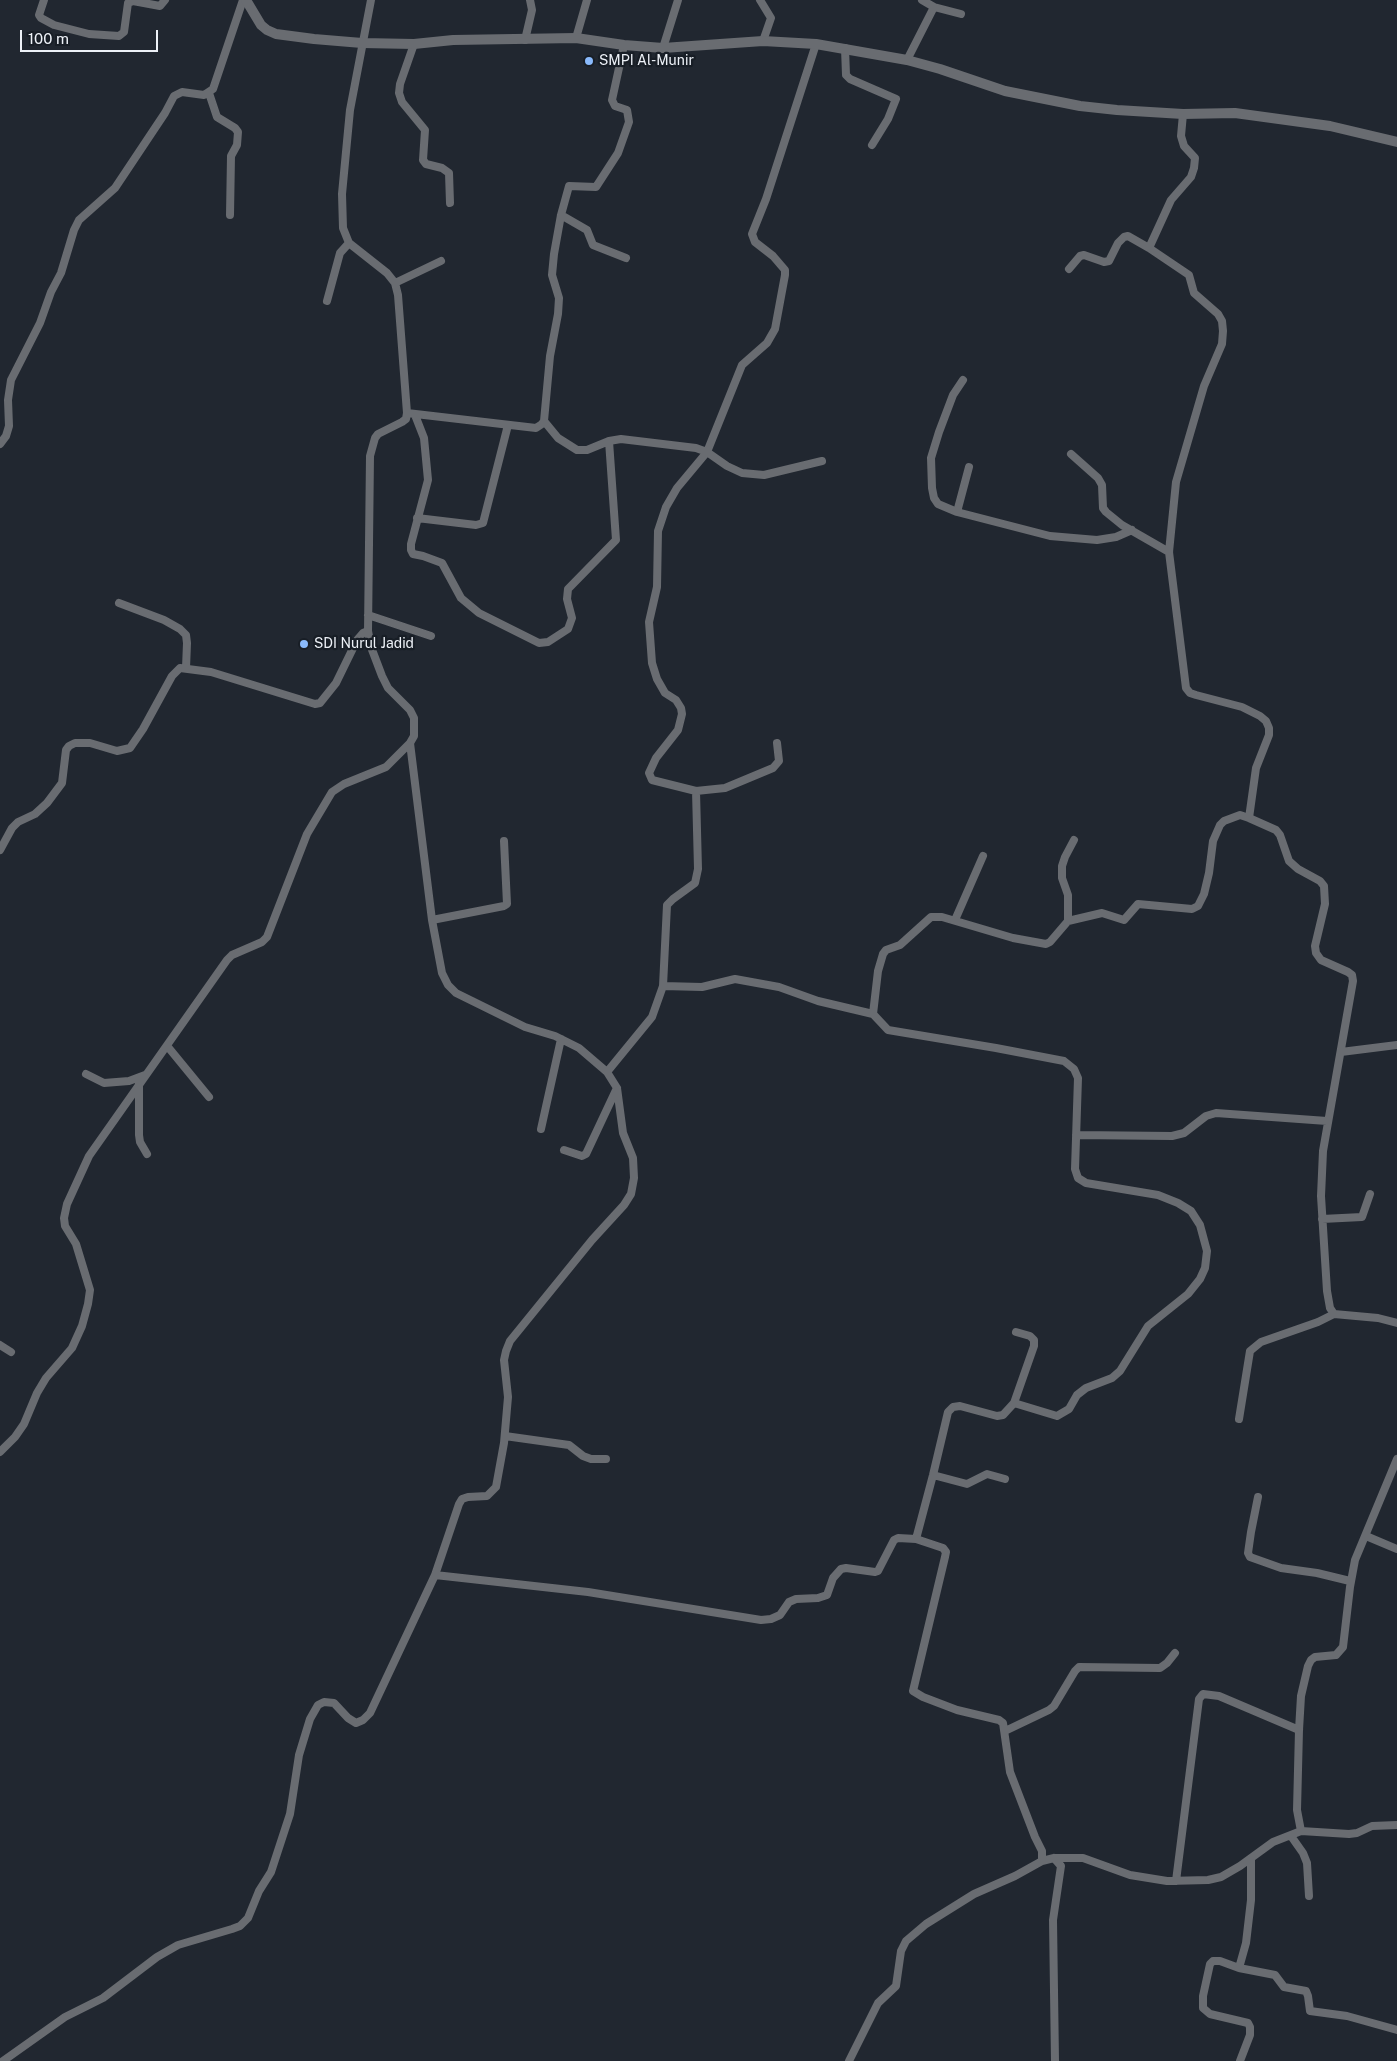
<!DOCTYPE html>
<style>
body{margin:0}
#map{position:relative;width:1397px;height:2061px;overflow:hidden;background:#212730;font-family:"Public Sans",sans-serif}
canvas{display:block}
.scale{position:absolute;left:20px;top:30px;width:138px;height:22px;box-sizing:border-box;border:2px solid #edf1f7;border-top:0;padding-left:6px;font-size:15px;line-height:18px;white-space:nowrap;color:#edf1f7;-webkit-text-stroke:4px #181e26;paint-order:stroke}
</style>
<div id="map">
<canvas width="1397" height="2061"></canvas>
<div class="scale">100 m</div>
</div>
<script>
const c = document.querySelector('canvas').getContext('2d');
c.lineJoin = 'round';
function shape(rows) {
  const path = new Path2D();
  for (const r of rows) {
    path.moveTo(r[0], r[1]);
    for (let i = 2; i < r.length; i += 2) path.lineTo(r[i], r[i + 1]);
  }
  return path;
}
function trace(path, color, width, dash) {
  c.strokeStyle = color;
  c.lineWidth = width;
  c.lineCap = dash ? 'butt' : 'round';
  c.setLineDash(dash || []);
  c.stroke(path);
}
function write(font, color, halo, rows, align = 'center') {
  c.font = font + ' "Public Sans",sans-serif';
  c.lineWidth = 4.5;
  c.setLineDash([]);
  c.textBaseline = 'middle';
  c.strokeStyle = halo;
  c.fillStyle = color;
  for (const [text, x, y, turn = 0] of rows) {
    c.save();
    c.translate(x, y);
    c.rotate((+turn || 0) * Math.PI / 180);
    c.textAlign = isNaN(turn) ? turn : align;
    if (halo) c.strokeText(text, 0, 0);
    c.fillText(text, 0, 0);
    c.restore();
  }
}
trace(shape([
 [44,0,39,15,41,18,54,25,89,34,119,36,124,32,128,3,133,1,160,6,165,0],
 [760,0,771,18,763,41],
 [922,0,934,7],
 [576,38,587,0],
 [525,40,532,10,530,0],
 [414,44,400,84,399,93,402,102,425,130,423,160,426,164,442,168,449,173,450,203],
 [663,48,678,0],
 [845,48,846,75,850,79,896,99,888,119,872,145],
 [907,60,934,7,961,14],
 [209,93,217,117,235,128,238,132,237,145,231,156,230,215],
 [1183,114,1181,136,1184,146,1195,158,1194,168,1191,177,1171,200,1149,248,1189,275,1194,293,1218,314,1222,321,1223,331,1222,344,1204,386,1176,482,1169,552,1186,688,1190,693,1196,695,1242,707,1260,716,1266,721,1269,728,1269,735,1256,768,1249,818,1276,830,1280,835,1289,861,1298,869,1320,881,1324,886,1325,904,1315,946,1316,953,1321,960,1348,972,1352,975,1353,981,1323,1151,1321,1196,1327,1291,1330,1308,1334,1314,1378,1318,1397,1323],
 [561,215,587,230,593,245,626,258],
 [1069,269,1080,256,1084,255,1104,262,1109,261,1118,243,1124,237,1128,236,1149,248],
 [395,283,441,261],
 [327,301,340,253,349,243],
 [963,380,953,395,939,432,931,458,932,488,934,498,938,504,957,512,1050,536,1097,540,1116,537,1132,530],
 [407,413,536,428,542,424,544,421,550,356,558,314,559,298,552,275,554,254,561,215,569,186,596,187,618,153,629,122,627,110,615,106,612,100,624,45],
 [415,415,424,438,428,480,411,544,411,550,413,554,423,556,442,563,461,598,479,613,539,643,548,642,568,629,572,618,567,599,568,589,616,540,609,441],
 [544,421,558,438,577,450,587,450,609,441,621,439,696,448,707,452,727,466,742,473,764,475,822,461],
 [0,444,6,436,9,426,8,400,11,380,40,323,51,292,61,273,74,230,79,220,115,188,165,113,174,96,182,92,204,95,213,89,243,0],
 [1071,454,1098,478,1102,485,1103,508,1106,512,1122,525,1169,552],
 [957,512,969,467],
 [417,518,476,525,483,523,508,425],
 [119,603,164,620,180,629,186,635,187,643,186,668],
 [368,615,431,636],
 [696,791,725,788,773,768,779,761,777,743],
 [0,850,12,828,18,822,35,814,47,803,62,783,66,750,69,746,75,743,90,743,117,751,130,748,143,729,172,676,180,668,211,672,315,704,320,703,336,683,357,640,363,633,368,631],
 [432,920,504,906,507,904,504,841],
 [955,920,983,856],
 [1068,921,1068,895,1062,878,1062,866,1065,857,1074,840],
 [663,986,702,987,735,979,779,987,818,1001,873,1014,878,971,883,954,886,950,900,945,931,917,942,917,1013,938,1046,944,1050,942,1068,921,1102,913,1124,920,1138,904,1192,909,1198,906,1204,894,1209,873,1213,841,1220,825,1224,821,1240,815,1249,818],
 [873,1014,888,1030,996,1048,1064,1061,1074,1069,1078,1078,1075,1169,1078,1178,1086,1183,1158,1195,1178,1203,1191,1211,1200,1225,1207,1251,1205,1268,1200,1279,1188,1294,1148,1326,1120,1371,1112,1378,1086,1388,1077,1395,1069,1409,1057,1416,1014,1403],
 [168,1047,209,1097],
 [1341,1052,1397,1045],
 [607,1072,652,1017,663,986,667,905,673,899,695,883,698,869,696,791,652,780,649,773,656,758,678,730,682,714,681,708,676,700,665,693,657,679,652,663,649,622,657,587,658,531,666,507,677,488,707,452,742,365,767,343,775,329,785,275,785,270,773,256,755,242,752,234,766,199,816,44],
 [86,1074,104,1083,129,1081,145,1075],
 [139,1083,139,1135,140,1142,147,1154],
 [541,1129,561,1039],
 [1076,1135,1172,1136,1184,1133,1206,1116,1216,1113,1327,1121],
 [564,1150,582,1156,586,1154,617,1088],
 [1322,1219,1362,1217,1370,1194],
 [0,1345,11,1352],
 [1239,1419,1250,1351,1261,1342,1318,1322,1334,1314],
 [505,1436,569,1445,583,1456,591,1459,606,1459],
 [0,1452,15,1437,24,1424,37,1393,46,1378,72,1348,82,1326,88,1304,90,1290,76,1244,65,1226,64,1218,67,1204,89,1156,227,960,232,955,262,942,267,937,307,834,332,792,344,784,386,767,410,743],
 [933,1475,967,1484,987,1474,1005,1479],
 [1258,1497,1251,1532,1248,1553,1250,1557,1281,1568,1317,1573,1350,1581],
 [1366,1536,1397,1549],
 [916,1539,933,1475,948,1412,953,1407,960,1406,997,1416,1003,1415,1014,1403,1034,1346,1034,1340,1030,1336,1016,1332],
 [435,1575,588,1592,761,1620,771,1619,780,1615,789,1602,796,1599,818,1598,827,1595,833,1578,841,1569,846,1568,875,1572,878,1571,894,1540,898,1538,916,1539,943,1548,946,1552,945,1557,913,1691,923,1697,957,1710,999,1720,1003,1723,1010,1772,1035,1837,1042,1851,1042,1861],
 [1005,1731,1049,1710,1054,1706,1075,1671,1079,1667,1160,1668,1167,1663,1175,1653],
 [1301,1831,1349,1834,1357,1833,1372,1826,1397,1825],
 [1291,1836,1303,1853,1307,1863,1309,1896],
 [1054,1858,1061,1866,1053,1920,1055,2061],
 [1251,1859,1251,1900,1246,1943,1239,1968,1275,1975,1284,1987,1306,1991,1308,1996,1310,2011,1347,2016,1397,2030],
 [1176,1881,1199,1699,1203,1694,1219,1696,1299,1730],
 [1239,1968,1220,1961,1213,1961,1210,1964,1203,1996,1203,2008,1210,2014,1248,2023,1250,2027,1250,2035,1240,2061],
 [3,2061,65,2017,103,1998,157,1957,178,1945,232,1929,240,1926,248,1918,259,1891,271,1872,290,1814,299,1755,310,1719,318,1705,324,1702,334,1703,348,1718,356,1723,363,1720,370,1713,435,1575,459,1504,462,1499,468,1497,487,1496,496,1487,504,1443,508,1397,504,1360,506,1351,510,1341,592,1240,624,1205,631,1194,634,1178,633,1158,623,1133,617,1088,607,1072,579,1048,555,1036,525,1027,456,993,448,985,442,973,432,920,410,743,414,736,414,718,410,710,388,688,382,676,371,647,368,631,370,456,375,438,378,434,402,422,406,419,407,413,398,295,395,283,387,273,349,243,343,228,342,194,350,110,371,0],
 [849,2061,878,2003,896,1986,901,1951,906,1941,926,1924,974,1894,1015,1876,1042,1861,1054,1858,1083,1858,1130,1875,1167,1881,1208,1880,1221,1877,1240,1866,1273,1842,1301,1831,1297,1810,1299,1730,1301,1696,1308,1666,1311,1660,1315,1657,1336,1655,1343,1647,1350,1587,1355,1560,1397,1459]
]), '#696c71', 8);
trace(shape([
 [246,0,261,25,267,30,276,34,314,39,362,43,414,44,453,40,576,38,624,45,663,48,763,41,816,44,907,60,940,69,1005,91,1080,106,1117,110,1183,114,1235,113,1330,126,1397,142]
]), '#696c71', 10);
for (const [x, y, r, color] of [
 [589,61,5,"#8abafc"],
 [304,644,5,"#8abafc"]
]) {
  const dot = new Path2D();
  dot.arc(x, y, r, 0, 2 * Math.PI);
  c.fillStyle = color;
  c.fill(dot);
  trace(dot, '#181e26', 2);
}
write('14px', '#edf1f7', '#181e26', [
 ["SMPI Al-Munir",599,61],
 ["SDI Nurul Jadid",314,644]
], 'left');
</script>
